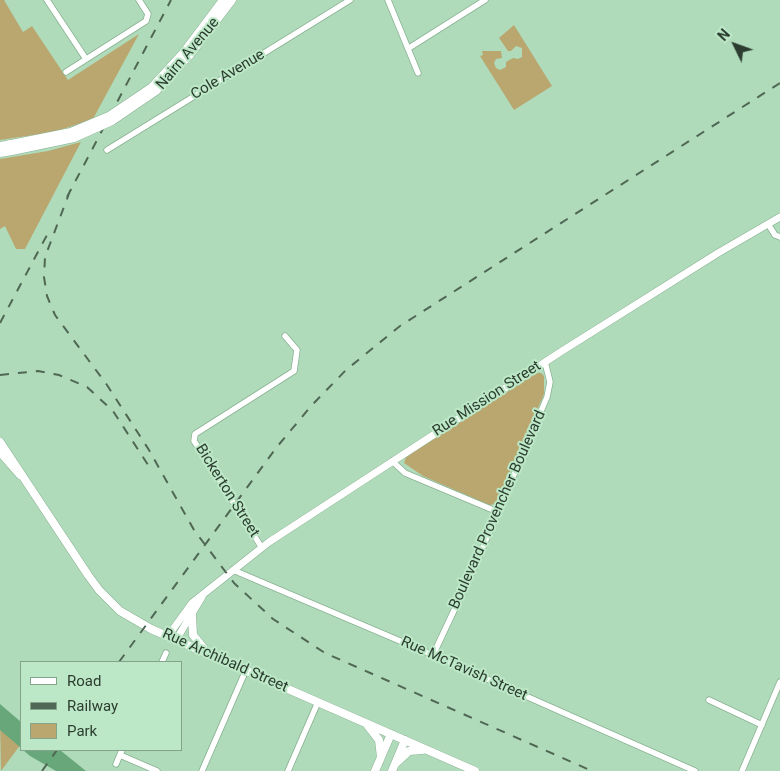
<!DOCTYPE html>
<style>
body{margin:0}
#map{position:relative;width:780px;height:771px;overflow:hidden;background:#b0dbba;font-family:Roboto,sans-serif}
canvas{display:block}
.legend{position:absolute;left:20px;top:661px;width:162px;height:90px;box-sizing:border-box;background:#bde8c7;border:1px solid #83a48b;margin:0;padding:6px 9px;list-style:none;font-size:15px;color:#2c3d30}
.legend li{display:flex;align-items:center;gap:10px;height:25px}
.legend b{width:25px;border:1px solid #83a48b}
.north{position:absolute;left:710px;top:20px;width:50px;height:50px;-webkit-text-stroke:4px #bde8c7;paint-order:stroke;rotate:312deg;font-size:14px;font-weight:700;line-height:20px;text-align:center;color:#2c3d30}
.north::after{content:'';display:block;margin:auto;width:18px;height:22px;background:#2c3d30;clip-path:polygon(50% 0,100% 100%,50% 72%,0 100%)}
</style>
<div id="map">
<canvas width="780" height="771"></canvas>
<ul class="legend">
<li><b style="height:6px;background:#fff"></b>Road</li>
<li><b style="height:6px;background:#4f6754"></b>Railway</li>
<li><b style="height:14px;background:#b9a76f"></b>Park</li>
</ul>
<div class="north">N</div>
</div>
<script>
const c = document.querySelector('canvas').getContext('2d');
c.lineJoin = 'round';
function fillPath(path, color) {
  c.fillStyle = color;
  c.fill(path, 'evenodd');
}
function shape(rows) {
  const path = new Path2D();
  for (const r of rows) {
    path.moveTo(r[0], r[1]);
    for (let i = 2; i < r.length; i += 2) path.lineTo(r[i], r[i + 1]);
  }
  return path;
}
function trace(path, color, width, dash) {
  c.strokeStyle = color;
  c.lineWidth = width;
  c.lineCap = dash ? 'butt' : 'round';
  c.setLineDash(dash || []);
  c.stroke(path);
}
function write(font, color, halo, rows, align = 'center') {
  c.font = font + ' Roboto,sans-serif';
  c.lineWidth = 4;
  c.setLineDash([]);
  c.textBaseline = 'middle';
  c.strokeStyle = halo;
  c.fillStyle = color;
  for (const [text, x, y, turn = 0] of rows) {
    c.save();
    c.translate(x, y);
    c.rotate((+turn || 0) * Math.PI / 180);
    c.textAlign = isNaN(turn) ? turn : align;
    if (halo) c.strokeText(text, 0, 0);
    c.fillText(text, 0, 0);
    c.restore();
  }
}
fillPath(shape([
 [0,0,4,0,23,32,32,26,68,80,139,34,93,119,54,132,0,140],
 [514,25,552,86,514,110,480,56,483,55,482,51,501,51,502,58,496,59,494,63,496,68,500,70,506,67,506,62,513,58,518,59,522,57,522,48,516,46,511,51,508,51,499,38],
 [81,142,25,249,16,249,5,226,0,229,0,159,48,151],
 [537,373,541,373,544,376,544,394,496,504,489,505,423,476,404,463,406,457],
 [0,718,21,740,21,744,1,771]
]), '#b9a76f');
fillPath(shape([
 [0,704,21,722,21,748,0,730],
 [23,750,60,750,86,771,56,771,30,756]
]), '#68a779');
const minor = shape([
 [47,0,86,59],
 [388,0,418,73],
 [409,48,485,0],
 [66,72,146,21,148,14,139,0],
 [107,150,350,0],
 [768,224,775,235,780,237],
 [392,461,405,473,498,512],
 [262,548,202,453,194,441,195,434,294,371,297,350,285,336],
 [233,570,433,655,695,771],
 [433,655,474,568,547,397,550,382,545,362],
 [162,662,166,653],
 [709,700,762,725],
 [120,755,157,771],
 [116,764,122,750],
 [202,771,246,670],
 [288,771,318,702],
 [742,771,780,682]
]);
const tertiary = shape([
 [168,636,192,603,269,542,562,351,718,253,780,217],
 [176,640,202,597]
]);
const secondary = shape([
 [184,52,223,0],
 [189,56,232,0],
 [0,146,11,144],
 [0,153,12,151],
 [0,442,88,575,99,590,120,611,151,629,475,771],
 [0,452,20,475],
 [192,616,193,635,206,651],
 [368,726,379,740,381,757],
 [395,764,409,751,422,750],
 [375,771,391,734],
 [392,771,405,740]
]);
trace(minor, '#88b192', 7);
trace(tertiary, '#88b192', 8);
trace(secondary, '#88b192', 9);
trace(minor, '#fff', 5.5);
trace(tertiary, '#fff', 7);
trace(secondary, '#fff', 8);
trace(shape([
 [70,191,45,257,44,277,47,296,55,315,107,385,149,450,194,530,234,583,273,619,325,653,592,771],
 [67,197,171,0],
 [0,323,47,235],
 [0,375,38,371,59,375,87,387,113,411,152,471],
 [119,662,276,448,312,405,346,370,400,326,780,83],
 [42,771,57,750]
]), '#4f6754', 2, [9, 9]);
const secondaryBridge = shape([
 [11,144,71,132,109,116,152,87,184,52],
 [12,151,74,138,112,121,156,91,189,56]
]);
trace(secondaryBridge, '#88b192', 9, []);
trace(secondaryBridge, '#fff', 8);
write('15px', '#2c3d30', '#bde8c7', [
 ["Nairn Avenue",188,54,-50],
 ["Cole Avenue",228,75,-31],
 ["Rue Mission Street",487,399,-33],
 ["Bickerton Street",227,491,58],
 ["Boulevard Provencher Boulevard",498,510,-66],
 ["Rue Archibald Street",225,661,24],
 ["Rue McTavish Street",464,669,24]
]);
</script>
